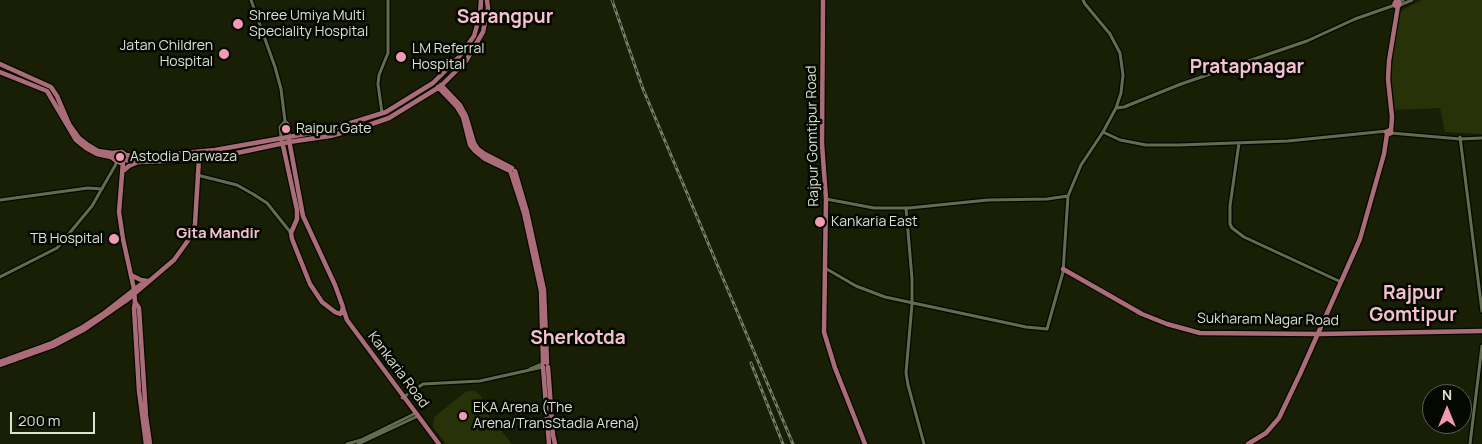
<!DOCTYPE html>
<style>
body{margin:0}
#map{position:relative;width:1482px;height:444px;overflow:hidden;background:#181f05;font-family:Manrope,sans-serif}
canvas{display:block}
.north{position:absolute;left:1422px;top:384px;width:50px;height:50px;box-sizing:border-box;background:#050701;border:1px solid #5b5e54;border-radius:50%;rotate:0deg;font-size:14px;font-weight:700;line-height:20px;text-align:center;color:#dbe0d0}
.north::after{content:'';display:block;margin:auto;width:18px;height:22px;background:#f19ab4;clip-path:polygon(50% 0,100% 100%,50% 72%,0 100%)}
.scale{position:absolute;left:10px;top:412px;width:85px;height:22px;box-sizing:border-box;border:2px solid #dbe0d0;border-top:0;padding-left:6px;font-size:15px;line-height:18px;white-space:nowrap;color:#dbe0d0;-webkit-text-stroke:4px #050701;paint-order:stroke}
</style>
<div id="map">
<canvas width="1482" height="444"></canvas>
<div class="north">N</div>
<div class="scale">200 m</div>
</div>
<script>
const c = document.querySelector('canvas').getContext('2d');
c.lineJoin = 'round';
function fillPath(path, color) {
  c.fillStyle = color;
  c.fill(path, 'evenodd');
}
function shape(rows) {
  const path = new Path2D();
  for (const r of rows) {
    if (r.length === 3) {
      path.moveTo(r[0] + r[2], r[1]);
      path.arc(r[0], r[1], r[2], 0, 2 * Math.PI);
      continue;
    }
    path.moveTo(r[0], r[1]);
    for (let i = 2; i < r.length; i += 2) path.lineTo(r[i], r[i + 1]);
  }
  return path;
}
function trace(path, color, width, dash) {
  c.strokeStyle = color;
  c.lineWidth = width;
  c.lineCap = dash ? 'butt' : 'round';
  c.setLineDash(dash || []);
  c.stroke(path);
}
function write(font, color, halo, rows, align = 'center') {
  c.font = font + ' Manrope,sans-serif';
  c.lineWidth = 5;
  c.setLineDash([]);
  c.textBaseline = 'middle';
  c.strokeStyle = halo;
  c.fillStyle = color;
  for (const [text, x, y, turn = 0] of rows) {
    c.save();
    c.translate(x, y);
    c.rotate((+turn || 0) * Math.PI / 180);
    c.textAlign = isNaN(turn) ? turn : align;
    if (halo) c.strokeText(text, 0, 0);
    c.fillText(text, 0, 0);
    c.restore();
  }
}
fillPath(shape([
 [1422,0,1482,0,1482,134,1445,132,1440,108,1395,110,1391,80,1392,63,1399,13,1404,9],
 [467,391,475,391,481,396,490,412,488,414,512,444,446,444,433,427,434,417]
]), '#283208');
const minor = shape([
 [251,0,275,67,281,89,285,121,289,125,289,136],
 [1083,0,1085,4,1110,34,1120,53,1123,75,1121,93,1116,108],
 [1398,2,1403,0],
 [1400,5,1412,0],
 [382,113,378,84,379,75,388,53,388,0],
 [1103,132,1120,140,1146,145,1179,145,1288,141,1387,131],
 [1391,133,1460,139,1482,138],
 [281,137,280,127,285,121],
 [1460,137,1482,311],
 [1239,143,1230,206,1230,224,1232,228,1244,237,1341,282],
 [197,175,237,185,253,194,267,203,291,233],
 [826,199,874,208,909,208,988,200,1047,199,1068,196],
 [0,200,88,188,102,189],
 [906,208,912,279,912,304,906,373,908,385,924,444],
 [825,268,856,286,885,297,1026,327,1047,329,1063,272,1068,196,1081,165,1103,132,1116,108,1124,107,1181,84,1307,41,1355,19,1395,5],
 [0,277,57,248,92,206,116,164,116,161],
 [530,369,542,364],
 [402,398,423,384,480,381,543,367],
 [347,444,361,440,416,413],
 [358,444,418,416],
 [1470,444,1482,346]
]);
const major = shape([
 [823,0,822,144,826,199,824,332,835,368,865,444],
 [1397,4,2.5],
 [0,64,51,87,57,96,69,124,79,138,88,145,98,151,112,153,122,152,126,155,125,160,121,163,116,161,115,157,116,153],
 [0,72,47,91,76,140,86,148,97,154,111,157,115,160],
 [441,85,460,105,466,116,474,143,478,149,485,154,512,168],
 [438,87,457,107,463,117,470,145,475,151,485,159,510,171],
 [1390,130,1391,133,1388,134,1386,132,1390,130],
 [1391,131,1392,117,1388,79,1389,61,1398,6],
 [282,141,297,210,297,219,291,233,292,239,310,284,322,302,335,312,340,314,342,311,343,307,335,285,303,216,289,140],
 [126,155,142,157,215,150,328,130,386,112,433,83,459,57,474,36,480,15,481,0],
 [125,160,139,162,173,161,218,157,289,142,330,136,360,128,389,118,441,86,466,61,483,32,488,8,487,0],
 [123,162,119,212,123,239,134,289,135,302,134,308,139,391,146,444],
 [123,171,129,166,138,162],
 [515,171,527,212,544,290,547,363],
 [511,173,524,213,541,291,543,363],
 [1063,269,1142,314,1167,324,1200,333,1320,334,1482,331],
 [131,275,141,280,148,281],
 [135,302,139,308,146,416,150,444],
 [343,308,347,320,439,444],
 [0,362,52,343,83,327,103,314,140,285,145,284],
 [0,365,53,346,85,329,127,300,174,260,192,235,195,224,199,158],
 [543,367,549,444],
 [548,367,553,435,555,444],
 [1248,444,1266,433,1279,418,1300,374,1360,239,1384,154,1387,134]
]);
trace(minor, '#050800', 5.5);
trace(major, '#050800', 7);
trace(minor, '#636c50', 3);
trace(major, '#aa6d78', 4.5);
const rail = shape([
 [612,0,643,89,793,444],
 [751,363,783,444]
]);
trace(rail, '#787e69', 3);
trace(rail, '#050701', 1, [4]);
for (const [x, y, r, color] of [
 [238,24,6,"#f19ab4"],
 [224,54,6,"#f19ab4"],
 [401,57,6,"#f19ab4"],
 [286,129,5,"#f19ab4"],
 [120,157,5,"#f19ab4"],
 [820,222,6,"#f19ab4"],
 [114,239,6,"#f19ab4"],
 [463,416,5,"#f19ab4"]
]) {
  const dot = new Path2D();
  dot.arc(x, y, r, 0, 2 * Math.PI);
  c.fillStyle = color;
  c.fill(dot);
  trace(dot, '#050701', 2);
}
write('14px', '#dbe0d0', '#050701', [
 ["Shree Umiya Multi",249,16],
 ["Speciality Hospital",249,32],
 ["Jatan Children",213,46,"right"],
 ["Hospital",213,62,"right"],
 ["LM Referral",412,49],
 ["Hospital",412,65],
 ["Raipur Gate",296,129],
 ["Astodia Darwaza",130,157],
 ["Kankaria East",831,222],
 ["TB Hospital",103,239,"right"],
 ["EKA Arena (The",473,408],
 ["Arena/TransStadia Arena)",473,424]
], 'left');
write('14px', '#dbe0d0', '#050701', [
 ["Rajpur Gomtipur Road",813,136,-91],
 ["Sukharam Nagar Road",1268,320,1],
 ["Kankaria Road",398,370,53]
]);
write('bold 15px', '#f5c2d0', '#050701', [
 ["Gita Mandir",218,234]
]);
write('bold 19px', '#f5c2d0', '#050701', [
 ["Sarangpur",505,18],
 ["Pratapnagar",1247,68],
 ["Rajpur",1413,294],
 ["Gomtipur",1413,316],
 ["Sherkotda",578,339]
]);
</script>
